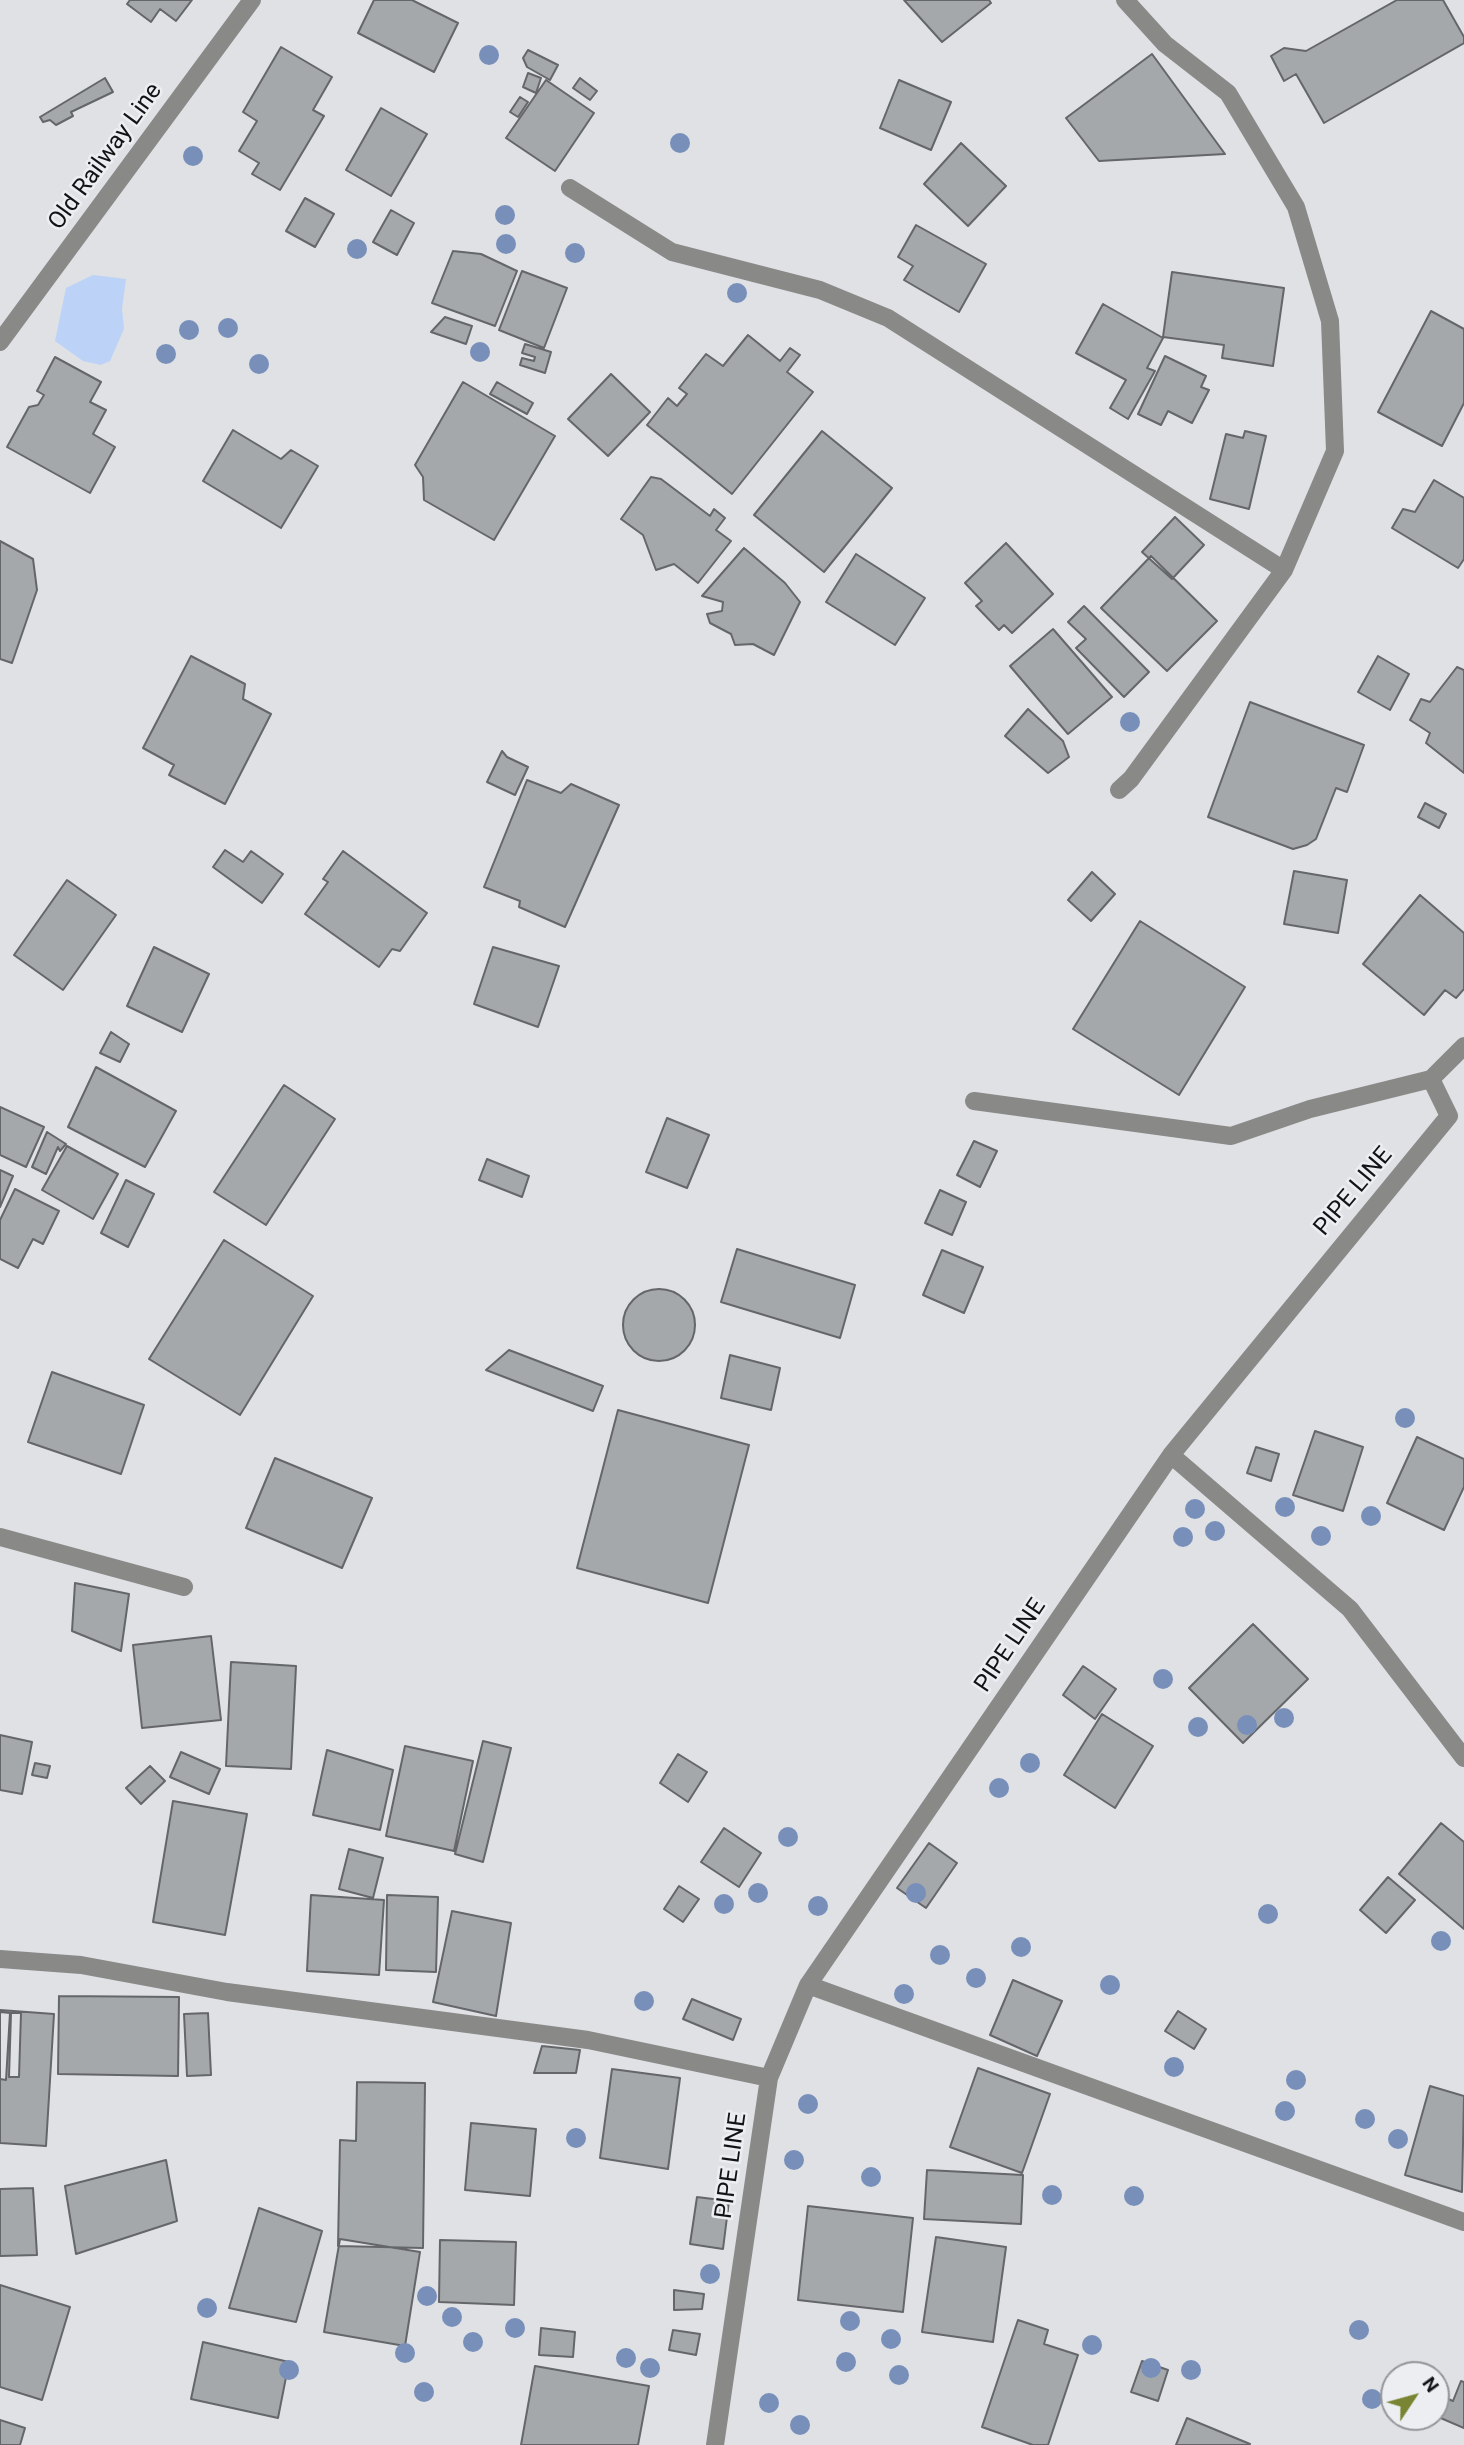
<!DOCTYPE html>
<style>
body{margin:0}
#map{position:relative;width:1464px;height:2445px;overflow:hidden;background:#dfe1e5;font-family:Roboto,sans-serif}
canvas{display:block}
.north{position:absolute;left:1380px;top:2361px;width:70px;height:70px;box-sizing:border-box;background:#eceef2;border:2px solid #959699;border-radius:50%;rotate:54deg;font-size:19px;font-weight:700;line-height:28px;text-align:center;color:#121314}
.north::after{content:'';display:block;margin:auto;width:24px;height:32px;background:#798532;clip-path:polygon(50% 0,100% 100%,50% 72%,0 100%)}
</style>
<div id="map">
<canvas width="1464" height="2445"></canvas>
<div class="north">N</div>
</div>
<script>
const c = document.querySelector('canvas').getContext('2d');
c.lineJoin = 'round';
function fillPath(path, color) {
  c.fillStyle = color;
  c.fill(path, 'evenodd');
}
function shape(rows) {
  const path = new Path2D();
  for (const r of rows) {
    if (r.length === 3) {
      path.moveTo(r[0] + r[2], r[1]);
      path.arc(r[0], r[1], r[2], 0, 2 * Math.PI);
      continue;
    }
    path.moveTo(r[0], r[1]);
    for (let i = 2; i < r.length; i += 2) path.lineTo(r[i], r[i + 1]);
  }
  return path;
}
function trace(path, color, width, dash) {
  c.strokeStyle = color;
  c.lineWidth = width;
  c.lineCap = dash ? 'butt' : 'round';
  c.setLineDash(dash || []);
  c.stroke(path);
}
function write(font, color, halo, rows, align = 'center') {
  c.font = font + ' Roboto,sans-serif';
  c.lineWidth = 5;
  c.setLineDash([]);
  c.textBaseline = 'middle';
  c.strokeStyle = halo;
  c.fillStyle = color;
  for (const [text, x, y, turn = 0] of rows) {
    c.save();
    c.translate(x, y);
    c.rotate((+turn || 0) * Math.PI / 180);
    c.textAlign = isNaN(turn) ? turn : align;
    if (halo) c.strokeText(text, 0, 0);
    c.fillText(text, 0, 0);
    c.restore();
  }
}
fillPath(shape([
 [93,275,126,279,122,309,124,329,110,361,101,365,83,361,55,341,66,288]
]), '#bcd2f7');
const building = shape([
 [130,0,192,0,176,21,160,9,151,22,127,4,130,0],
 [374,0,412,0,458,23,434,72,358,33,374,0],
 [904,0,989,0,991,3,942,42,904,0],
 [1397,0,1443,0,1464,37,1464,43,1324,123,1296,74,1284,81,1271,56,1284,48,1306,51,1397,0],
 [281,47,332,77,313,110,324,116,280,190,252,174,259,163,239,151,257,121,243,112,281,47],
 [528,50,558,65,550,80,527,67,523,58,528,50],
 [1152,54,1225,154,1099,161,1066,118,1152,54],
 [528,73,541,78,536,93,523,87,528,73],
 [105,78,113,92,71,112,73,116,56,125,50,120,43,122,40,117,105,78],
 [580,78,597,91,590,100,573,88,580,78],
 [546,80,594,113,555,171,506,138,546,80],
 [899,80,951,102,931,150,880,128,899,80],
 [520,97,528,102,518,117,510,112,520,97],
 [381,108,427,134,391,196,346,170,381,108],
 [961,143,1006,186,968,226,924,184,961,143],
 [305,198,334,214,315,247,286,231,305,198],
 [391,210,414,223,397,255,373,242,391,210],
 [916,225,986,264,959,312,904,280,913,266,898,257,916,225],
 [453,251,481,254,517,271,495,326,432,303,453,251],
 [522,271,567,288,544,348,499,330,522,271],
 [1172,272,1284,288,1273,366,1222,358,1224,345,1163,337,1172,272],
 [1103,304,1163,338,1147,368,1155,371,1128,419,1110,408,1126,380,1076,353,1103,304],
 [1431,311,1464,329,1464,403,1442,446,1378,412,1431,311],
 [445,317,472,326,466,344,431,332,445,317],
 [748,335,780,361,790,348,800,355,787,372,813,392,732,494,647,425,668,398,677,406,687,394,679,388,706,354,723,366,748,335],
 [525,344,551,352,545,373,520,365,522,358,534,361,535,357,522,353,525,344],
 [1165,356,1206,376,1201,387,1209,390,1192,423,1168,411,1161,425,1138,414,1165,356],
 [55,357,101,382,90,402,106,410,93,434,115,447,90,493,7,447,29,407,38,405,44,395,37,391,55,357],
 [611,374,650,412,608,456,568,419,611,374],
 [463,382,555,436,494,540,424,500,423,477,415,465,463,382],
 [497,382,533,403,527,414,490,394,497,382],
 [233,430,281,459,291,450,318,466,281,528,203,481,233,430],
 [822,431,892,488,824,572,754,515,822,431],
 [1245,431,1266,436,1249,509,1210,499,1226,434,1243,438,1245,431],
 [651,477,661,479,710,516,714,509,725,518,716,530,731,541,698,583,674,564,656,570,643,535,621,519,651,477],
 [1434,480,1464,498,1464,559,1458,568,1392,528,1403,509,1415,512,1434,480],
 [1175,517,1204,545,1172,579,1142,552,1175,517],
 [0,541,33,559,37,590,12,663,0,659,0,541],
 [1006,543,1053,594,1012,633,1004,625,999,630,976,606,982,601,965,583,1006,543],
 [744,548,785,583,800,602,774,655,753,644,735,645,731,634,710,623,707,614,722,611,723,602,702,596,744,548],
 [856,554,925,598,895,645,826,602,856,554],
 [1151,556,1217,621,1167,671,1101,608,1151,556],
 [1084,606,1149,672,1124,697,1076,648,1086,639,1068,622,1084,606],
 [1053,629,1112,697,1068,734,1010,666,1053,629],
 [191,656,245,684,243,699,271,714,225,804,169,775,174,765,143,748,191,656],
 [1378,656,1409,674,1390,710,1358,692,1378,656],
 [1457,667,1464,670,1464,773,1426,743,1430,733,1410,720,1421,699,1430,702,1457,667],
 [1250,702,1364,745,1347,792,1336,788,1316,839,1307,845,1293,849,1208,817,1250,702],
 [1028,709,1063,741,1069,757,1048,773,1005,736,1028,709],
 [502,751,507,757,528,767,515,795,487,782,502,751],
 [527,780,561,793,571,784,619,805,565,927,519,907,520,901,484,887,527,780],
 [1425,803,1446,814,1439,828,1418,817,1425,803],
 [225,850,243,862,251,851,283,874,262,903,213,867,225,850],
 [343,851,427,913,400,951,392,949,379,967,305,914,328,882,323,879,343,851],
 [1294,871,1347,880,1338,933,1284,924,1294,871],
 [1092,872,1115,894,1091,921,1068,900,1092,872],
 [67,880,116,915,63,990,14,955,67,880],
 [1420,895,1464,933,1464,989,1456,998,1445,990,1424,1015,1363,964,1420,895],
 [1140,921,1245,987,1179,1095,1073,1029,1140,921],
 [154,947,209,974,182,1032,127,1006,154,947],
 [493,947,559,966,538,1027,474,1004,493,947],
 [111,1032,129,1044,120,1062,100,1053,111,1032],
 [96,1067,176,1111,145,1167,68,1127,96,1067],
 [284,1085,335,1119,266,1225,214,1192,284,1085],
 [0,1107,44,1127,26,1167,0,1155,0,1107],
 [667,1118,709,1135,687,1188,646,1172,667,1118],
 [47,1132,66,1144,60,1151,58,1147,46,1174,32,1167,47,1132],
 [974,1141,997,1151,980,1187,957,1175,974,1141],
 [67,1146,118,1174,93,1219,42,1190,67,1146],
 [487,1159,529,1176,522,1197,479,1180,487,1159],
 [0,1170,13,1176,0,1207,0,1170],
 [126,1180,154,1194,128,1247,101,1233,126,1180],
 [15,1189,59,1211,43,1244,33,1239,18,1268,0,1259,0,1220,15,1189],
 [940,1190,966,1202,952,1235,925,1223,940,1190],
 [224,1240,313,1296,240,1415,149,1359,224,1240],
 [737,1249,855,1285,840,1338,721,1302,737,1249],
 [942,1250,983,1267,964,1313,923,1295,942,1250],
 [659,1325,36],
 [509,1350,603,1386,593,1411,486,1370,509,1350],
 [730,1355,780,1368,771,1410,721,1398,730,1355],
 [52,1372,144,1405,121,1474,28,1442,52,1372],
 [618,1410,749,1445,708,1603,577,1568,618,1410],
 [1315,1431,1363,1447,1343,1511,1293,1495,1315,1431],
 [1417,1437,1464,1459,1464,1487,1444,1530,1387,1503,1417,1437],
 [1256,1447,1279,1454,1271,1481,1247,1473,1256,1447],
 [275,1458,372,1498,342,1568,246,1528,275,1458],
 [75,1583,129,1594,121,1651,72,1631,75,1583],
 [1253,1624,1308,1679,1243,1743,1189,1688,1253,1624],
 [211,1636,221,1720,142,1728,133,1645,211,1636],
 [231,1662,296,1666,291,1769,226,1766,231,1662],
 [1083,1666,1116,1689,1095,1719,1063,1695,1083,1666],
 [1102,1714,1153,1746,1115,1808,1064,1775,1102,1714],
 [0,1735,32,1742,22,1794,0,1790,0,1735],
 [483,1741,511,1748,483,1862,455,1854,483,1741],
 [405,1746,473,1761,454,1851,386,1836,405,1746],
 [327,1750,393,1770,380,1830,313,1815,327,1750],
 [181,1752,220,1769,209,1794,170,1777,181,1752],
 [678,1754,707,1772,688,1802,660,1783,678,1754],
 [35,1763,50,1766,47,1778,32,1775,35,1763],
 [150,1766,165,1781,141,1804,126,1788,150,1766],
 [173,1801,247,1814,225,1935,153,1922,173,1801],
 [1441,1823,1464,1842,1464,1929,1399,1874,1441,1823],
 [724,1828,761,1853,739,1887,701,1862,724,1828],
 [929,1843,957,1863,926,1908,897,1888,929,1843],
 [349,1849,383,1858,373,1898,339,1889,349,1849],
 [1388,1877,1415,1900,1386,1933,1360,1910,1388,1877],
 [679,1886,699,1899,683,1922,664,1909,679,1886],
 [311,1895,384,1900,379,1975,307,1971,311,1895],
 [387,1895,438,1897,436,1972,386,1970,387,1895],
 [452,1911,511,1923,496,2016,433,2002,452,1911],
 [1013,1980,1062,2001,1037,2056,990,2035,1013,1980],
 [59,1996,179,1997,178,2076,58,2074,59,1996],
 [692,1999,741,2019,733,2040,683,2019,692,1999],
 [0,2010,54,2014,46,2146,0,2143,0,2010],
 [1178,2011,1206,2029,1194,2049,1165,2031,1178,2011],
 [0,2012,10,2013,6,2080,0,2079,0,2012],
 [11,2013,21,2013,19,2077,9,2077,11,2013],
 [208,2013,211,2075,187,2076,184,2014,208,2013],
 [542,2046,580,2050,576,2073,534,2073,542,2046],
 [978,2068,1050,2094,1022,2173,950,2147,978,2068],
 [612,2069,680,2078,668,2169,600,2158,612,2069],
 [357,2082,425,2083,423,2248,338,2246,340,2140,356,2141,357,2082],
 [1430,2086,1464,2096,1462,2192,1405,2175,1430,2086],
 [471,2123,536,2129,530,2196,465,2190,471,2123],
 [166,2160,177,2221,76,2254,65,2186,166,2160],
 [927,2170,1023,2175,1021,2224,924,2219,927,2170],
 [33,2188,37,2255,0,2256,0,2189,33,2188],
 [697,2197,729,2201,723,2249,690,2244,697,2197],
 [808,2206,913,2218,903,2312,798,2300,808,2206],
 [259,2208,322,2231,296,2322,229,2308,259,2208],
 [936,2237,1006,2247,993,2342,922,2332,936,2237],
 [340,2239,420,2252,405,2346,324,2332,340,2239],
 [440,2240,516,2242,514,2305,439,2302,440,2240],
 [0,2285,70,2307,42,2400,0,2387,0,2285],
 [674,2290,704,2294,702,2309,674,2310,674,2290],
 [1018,2320,1048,2330,1044,2344,1078,2355,1048,2445,1033,2445,982,2427,1018,2320],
 [541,2328,575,2332,573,2357,539,2355,541,2328],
 [673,2330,700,2334,696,2355,669,2350,673,2330],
 [203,2342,289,2362,278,2418,191,2399,203,2342],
 [1142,2361,1168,2370,1158,2401,1131,2392,1142,2361],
 [535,2366,649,2386,638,2445,521,2445,535,2366],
 [1461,2381,1464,2382,1464,2428,1436,2416,1436,2394,1453,2401,1461,2381],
 [1187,2418,1250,2444,1249,2445,1176,2445,1187,2418],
 [0,2420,25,2428,20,2445,0,2445,0,2420]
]);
fillPath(building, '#a5a8ab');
trace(building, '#64666a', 2);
trace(shape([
 [570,188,672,252,820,290,888,318,1284,570],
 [0,342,252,0],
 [1119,790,1131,779,1284,570,1335,451,1330,321,1296,207,1228,93,1165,44,1125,0],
 [974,1101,1231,1136,1310,1109,1431,1079],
 [1171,1455,1350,1609,1464,1758],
 [0,1537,184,1587],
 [0,1959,81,1965,227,1992,588,2040,769,2078],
 [808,1985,1464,2222],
 [715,2445,769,2078,808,1985,1171,1455,1449,1116,1431,1079,1464,1046]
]), '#898988', 18);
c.fillStyle = '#788fba';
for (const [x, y] of [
 [489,55],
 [680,143],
 [193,156],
 [505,215],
 [506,244],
 [357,249],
 [575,253],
 [737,293],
 [228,328],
 [189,330],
 [480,352],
 [166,354],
 [259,364],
 [1130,722],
 [1405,1418],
 [1285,1507],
 [1195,1509],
 [1371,1516],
 [1215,1531],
 [1321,1536],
 [1183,1537],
 [1163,1679],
 [1284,1718],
 [1247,1725],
 [1198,1727],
 [1030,1763],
 [999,1788],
 [788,1837],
 [758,1893],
 [916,1893],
 [724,1904],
 [818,1906],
 [1268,1914],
 [1441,1941],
 [1021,1947],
 [940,1955],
 [976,1978],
 [1110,1985],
 [904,1994],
 [644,2001],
 [1174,2067],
 [1296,2080],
 [808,2104],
 [1285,2111],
 [1365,2119],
 [576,2138],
 [1398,2139],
 [794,2160],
 [871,2177],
 [1052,2195],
 [1134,2196],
 [710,2274],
 [427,2296],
 [207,2308],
 [452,2317],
 [850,2321],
 [515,2328],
 [1359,2330],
 [891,2339],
 [473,2342],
 [1092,2345],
 [405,2353],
 [626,2358],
 [846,2362],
 [650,2368],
 [1151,2368],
 [289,2370],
 [1191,2370],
 [899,2375],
 [424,2392],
 [1372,2399],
 [769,2403],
 [800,2425]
]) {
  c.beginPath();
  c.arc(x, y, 10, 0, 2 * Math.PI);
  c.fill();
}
write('24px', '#121314', '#eceef2', [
 ["Old Railway Line",106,157,-54],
 ["PIPE LINE",1354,1192,-50],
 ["PIPE LINE",1011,1646,-56],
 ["PIPE LINE",732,2166,-82]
]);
</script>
